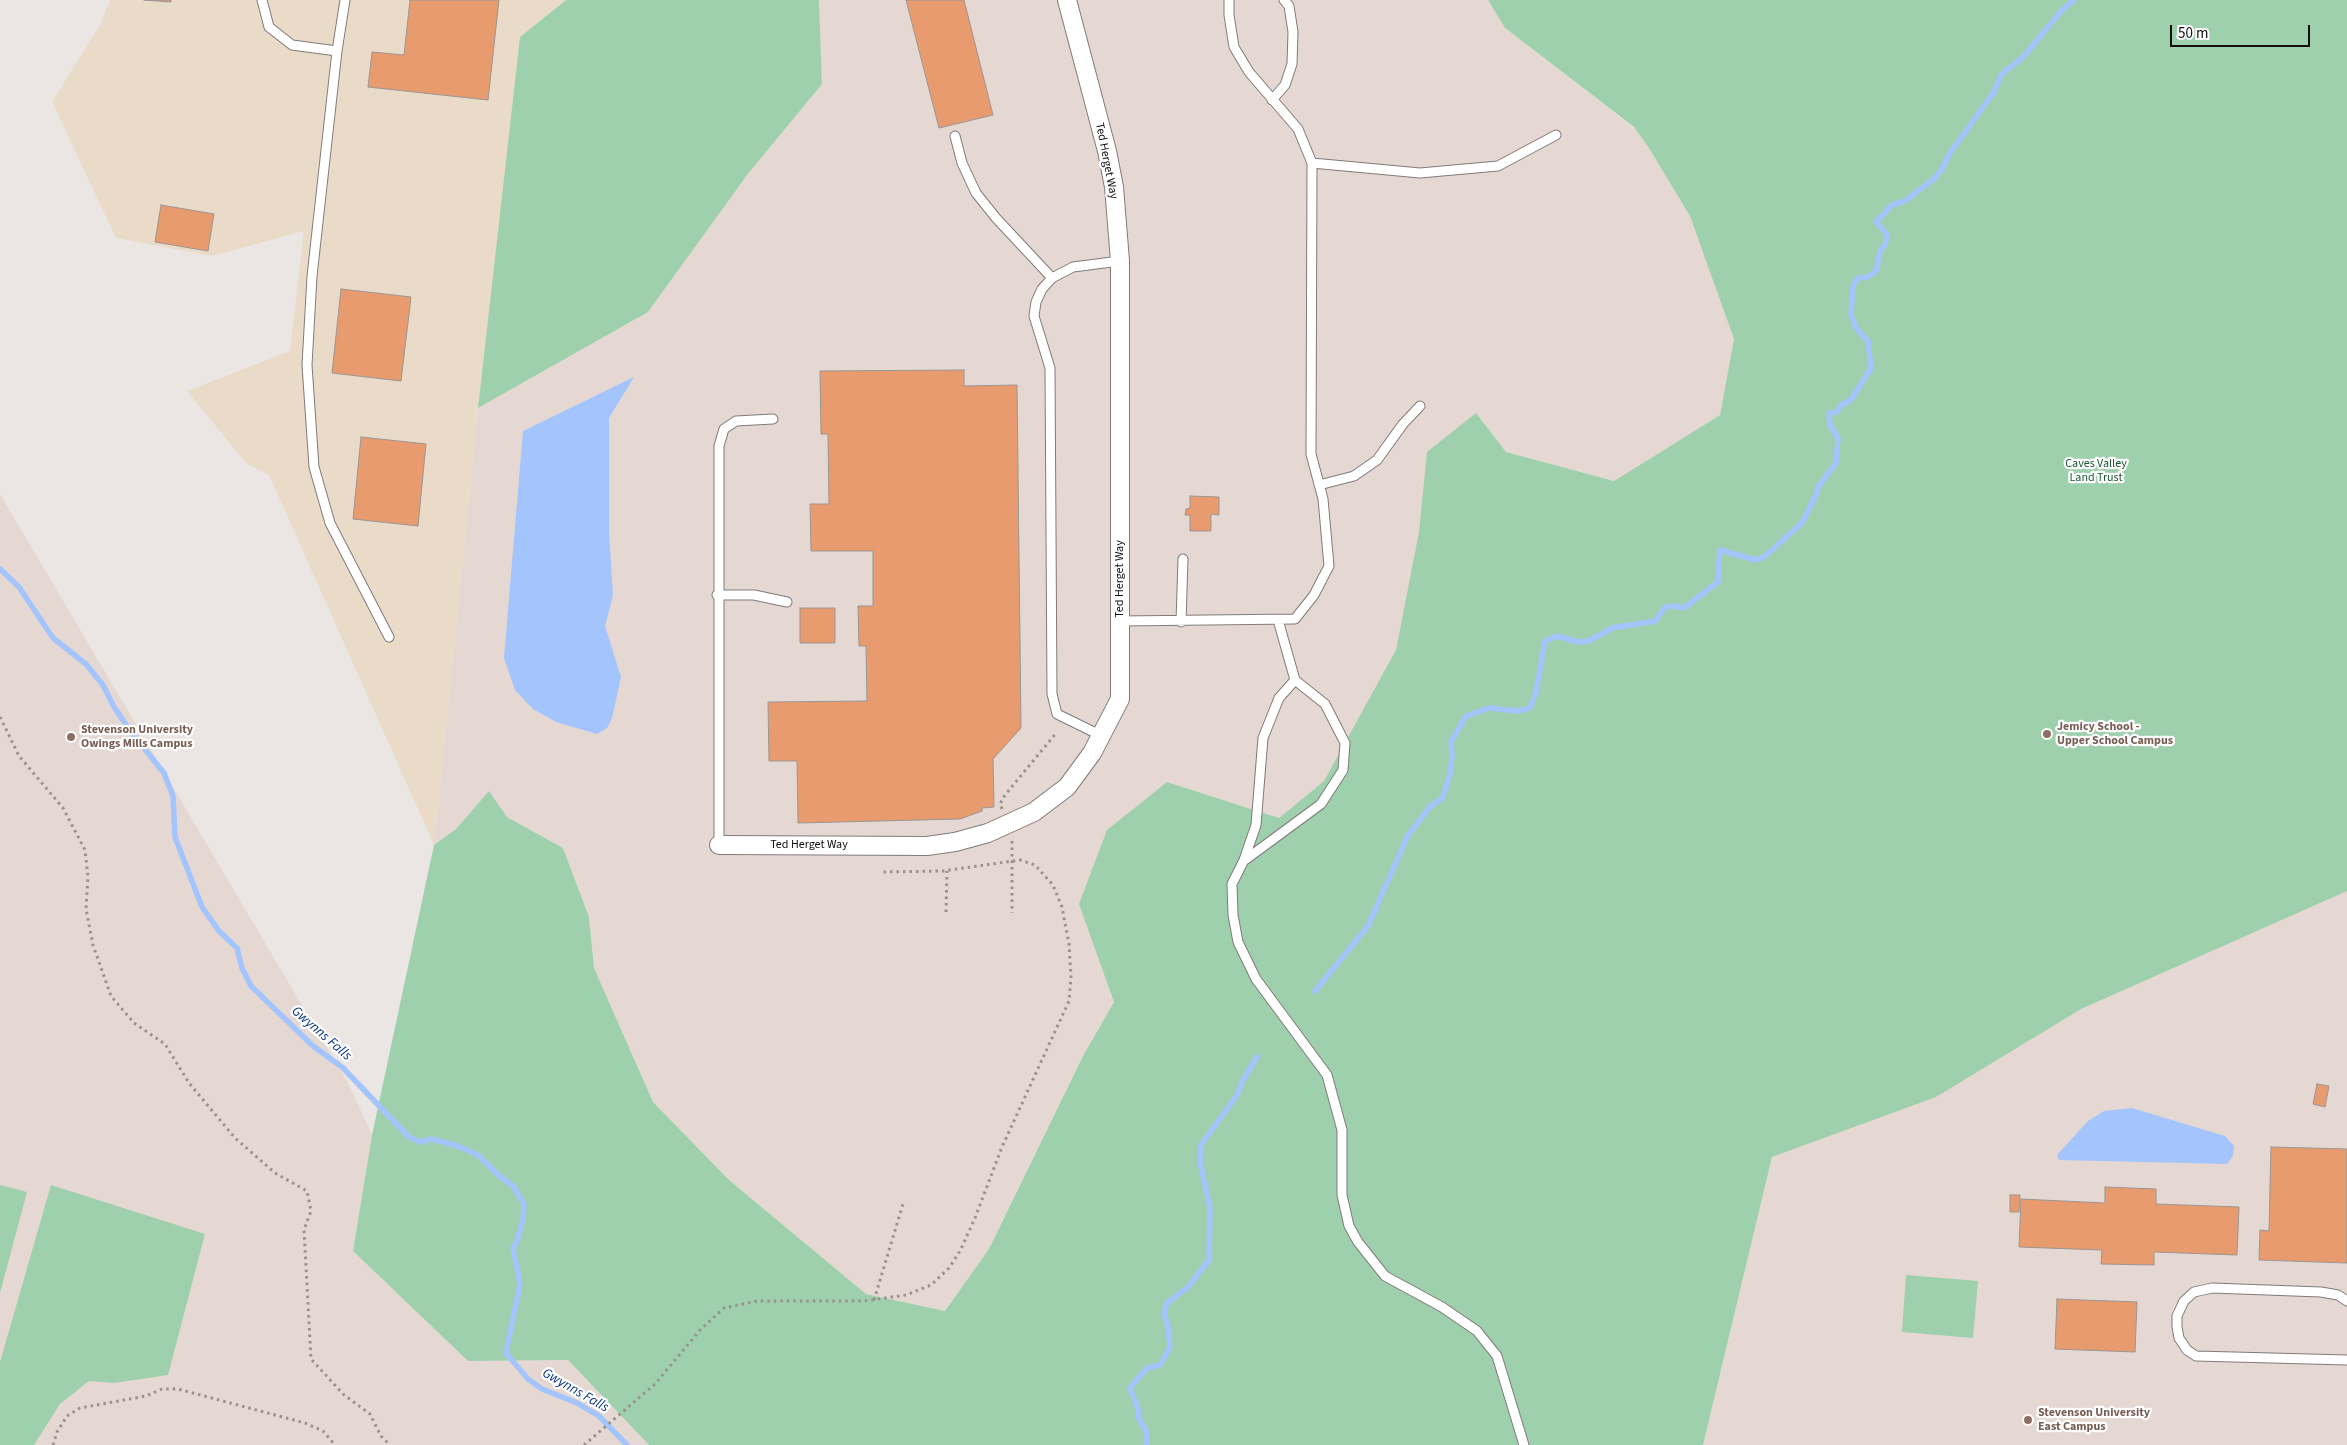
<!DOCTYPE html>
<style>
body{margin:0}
#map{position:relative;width:2347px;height:1445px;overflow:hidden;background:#ebe6e4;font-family:"Source Sans 3",sans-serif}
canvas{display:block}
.scale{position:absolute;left:2170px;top:25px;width:140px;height:22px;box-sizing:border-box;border:2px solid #100e0e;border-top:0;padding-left:6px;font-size:15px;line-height:18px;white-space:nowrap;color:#100e0e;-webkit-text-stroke:4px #fff;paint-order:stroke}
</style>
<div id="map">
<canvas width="2347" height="1445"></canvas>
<div class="scale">50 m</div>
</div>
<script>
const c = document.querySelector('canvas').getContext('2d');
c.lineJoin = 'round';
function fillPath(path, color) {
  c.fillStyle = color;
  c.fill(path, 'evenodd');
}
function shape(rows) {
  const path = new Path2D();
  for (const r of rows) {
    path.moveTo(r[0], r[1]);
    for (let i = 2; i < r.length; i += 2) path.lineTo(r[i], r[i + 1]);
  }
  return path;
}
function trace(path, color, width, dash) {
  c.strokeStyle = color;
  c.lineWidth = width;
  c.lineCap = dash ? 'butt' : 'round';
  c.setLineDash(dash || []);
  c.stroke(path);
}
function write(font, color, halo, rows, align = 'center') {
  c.font = font + ' "Source Sans 3",sans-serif';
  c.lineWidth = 4.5;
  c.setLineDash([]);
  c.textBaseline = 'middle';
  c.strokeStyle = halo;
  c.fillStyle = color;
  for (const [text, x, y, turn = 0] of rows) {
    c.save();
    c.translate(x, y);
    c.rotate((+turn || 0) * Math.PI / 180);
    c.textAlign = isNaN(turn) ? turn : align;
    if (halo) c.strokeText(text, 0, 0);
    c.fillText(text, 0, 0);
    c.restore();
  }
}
fillPath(shape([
 [819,0,1488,0,1505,28,1670,156,1734,339,1720,415,1614,481,1506,452,1476,413,1409,632,1324,781,1279,818,1167,782,1080,904,1114,1002,1083,1056,989,1249,945,1311,866,1294,729,1180,653,1102,594,968,589,917,563,848,507,817,489,792,456,829,434,845,478,408,648,312,747,175,822,84],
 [2347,0,2347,1445,1703,1445,1830,915],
 [0,494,349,1085,372,1135,353,1251,468,1361,568,1360,649,1445,0,1445]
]), '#e5d8d2');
fillPath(shape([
 [110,0,566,0,520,38,478,408,434,845,269,475,246,463,187,391,290,351,304,231,212,256,116,238,52,102,100,25]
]), '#eadbc8');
fillPath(shape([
 [566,0,819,0,822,84,747,175,648,312,478,408,520,37],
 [1488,0,2347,0,2347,891,2081,1009,1936,1097,1772,1157,1703,1445,649,1445,568,1360,468,1361,353,1251,372,1135,434,845,456,829,489,791,507,817,563,848,589,917,594,968,653,1102,729,1180,866,1294,945,1311,989,1249,1083,1056,1114,1002,1079,904,1107,830,1167,782,1279,818,1324,781,1396,650,1419,532,1427,452,1476,413,1506,452,1614,481,1720,415,1734,339,1690,216,1649,148,1634,127,1505,28],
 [0,1185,27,1192,0,1293],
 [51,1185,205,1234,168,1375,114,1383,89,1381,60,1404,34,1445,0,1445,0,1362],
 [1906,1275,1978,1281,1973,1338,1902,1332]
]), '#9fd0ad');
fillPath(shape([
 [634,377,609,418,609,532,613,595,605,626,621,677,612,718,607,728,597,734,556,722,533,709,515,690,504,658,523,431],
 [2132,1108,2225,1136,2234,1146,2233,1156,2227,1164,2059,1160,2057,1155,2088,1121,2104,1111]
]), '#a3c4fc');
trace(shape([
 [0,569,19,587,53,638,86,664,103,685,114,707,131,732,164,773,173,796,175,837,202,907,219,931,237,948,242,968,251,986,313,1046,342,1067,409,1137,420,1142,431,1139,455,1145,478,1155,497,1174,513,1186,524,1204,523,1219,517,1241,513,1248,520,1284,506,1353,528,1379,542,1389,577,1403,599,1416,627,1445],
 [1315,991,1368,926,1408,835,1430,807,1443,797,1450,774,1452,756,1451,742,1466,716,1489,708,1516,711,1530,708,1536,692,1545,641,1557,636,1578,642,1589,641,1612,628,1655,621,1665,607,1675,606,1684,608,1719,581,1718,570,1720,550,1756,560,1764,557,1802,523,1816,495,1818,487,1836,463,1838,438,1830,425,1829,413,1837,412,1841,405,1851,400,1871,368,1868,341,1856,328,1851,315,1853,286,1858,278,1868,277,1876,271,1880,251,1885,245,1887,234,1876,222,1892,205,1905,201,1934,179,1942,169,1950,153,1994,92,2001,75,2024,56,2062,10,2074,0],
 [1147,1445,1146,1431,1138,1417,1138,1409,1130,1388,1147,1368,1160,1365,1170,1347,1168,1325,1164,1314,1167,1303,1188,1287,1209,1260,1210,1208,1200,1162,1201,1145,1237,1095,1243,1080,1257,1057]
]), '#a3c4fc', 5.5);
const building = shape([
 [144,0,171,0,171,2,144,0],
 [410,0,499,0,488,100,368,87,372,52,404,55,410,0],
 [906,0,964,0,993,115,939,128,906,0],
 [161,205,214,214,208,251,155,242,161,205],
 [341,289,411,297,401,381,332,373,341,289],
 [964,370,964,386,1017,385,1021,728,993,759,994,807,982,808,982,811,960,819,798,823,797,761,769,761,768,702,867,701,866,646,859,646,858,606,873,606,873,551,811,551,810,504,829,504,828,434,821,434,820,371,964,370],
 [361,437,426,444,418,526,353,519,361,437],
 [1190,496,1219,497,1219,515,1211,514,1211,531,1190,531,1190,515,1185,515,1186,509,1190,508,1190,496],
 [800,608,835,608,835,643,800,643,800,608],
 [2317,1084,2329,1086,2325,1107,2313,1104,2317,1084],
 [2271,1147,2347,1149,2347,1263,2259,1260,2260,1230,2269,1231,2271,1147],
 [2105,1187,2156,1189,2156,1204,2239,1207,2237,1255,2154,1252,2154,1265,2101,1264,2102,1250,2019,1247,2021,1199,2105,1203,2105,1187],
 [2010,1195,2020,1195,2019,1212,2010,1212,2010,1195],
 [2057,1299,2137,1302,2135,1352,2055,1349,2057,1299]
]);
fillPath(building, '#e89b6f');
trace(building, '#9b9694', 1);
const lane = shape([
 [262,0,269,27,292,45,337,51],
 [345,0,337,51,312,276,307,365,314,467,330,523,389,637],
 [1272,100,1285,85,1292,64,1293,32,1289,6,1284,0],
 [955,136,962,163,976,193,996,218,1052,278],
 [1312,163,1420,173,1498,166,1556,135],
 [1319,485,1354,476,1377,460,1403,424,1420,406],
 [717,595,754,595,787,602],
 [1120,621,1295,619,1314,595,1329,566,1323,499,1311,454,1312,163,1298,129,1249,72,1234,47,1229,15,1229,0],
 [1181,622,1183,559],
 [1295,680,1279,698,1263,738,1256,825,1244,860,1232,884,1233,915,1238,942,1256,979,1327,1075,1342,1130,1342,1195,1349,1226,1358,1242,1385,1276,1442,1307,1477,1331,1497,1356,1524,1445],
 [1102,736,1057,714,1052,694,1050,368,1034,316,1036,302,1042,289,1052,278,1073,267,1120,261],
 [719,845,719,446,724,429,736,421,773,419],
 [1245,860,1321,804,1343,770,1345,743,1325,704,1295,680,1278,620],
 [2347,1301,2338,1295,2321,1292,2212,1288,2194,1292,2184,1301,2177,1316,2177,1327,2179,1338,2187,1350,2196,1356,2347,1360]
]);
const street = shape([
 [719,845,927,846,955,842,988,833,1034,812,1067,787,1092,753,1120,699,1120,261,1114,187,1107,151,1067,0]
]);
trace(lane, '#807b79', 11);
trace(street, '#807b79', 20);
trace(shape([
 [0,717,19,756,63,808,85,850,88,877,86,909,93,945,111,996,134,1023,165,1044,189,1083,235,1138,275,1173,307,1191,311,1211,304,1230,311,1359,343,1394,370,1414,381,1436,390,1445],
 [1002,809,1000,804,1005,795,1057,732],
 [1012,841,1012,913],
 [946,912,947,871],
 [874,1300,903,1204],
 [53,1445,57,1432,67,1416,80,1408,146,1396,162,1389,178,1389,305,1423,323,1431,335,1445],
 [584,1445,655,1384,701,1329,724,1308,757,1301,864,1301,906,1295,931,1285,949,1268,960,1251,975,1218,1002,1147,1069,1001,1071,977,1069,944,1062,907,1053,885,1035,865,1020,860,943,871,882,872]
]), '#969291', 3, [2.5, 4]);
trace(lane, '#fff', 9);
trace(street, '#fff', 18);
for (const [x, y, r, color] of [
 [2047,734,5,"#8d6e63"],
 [71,737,5,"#8d6e63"],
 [2028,1420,5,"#8d6e63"]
]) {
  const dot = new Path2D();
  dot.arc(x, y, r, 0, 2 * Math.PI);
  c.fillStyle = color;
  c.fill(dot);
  trace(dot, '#fff', 2);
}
write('12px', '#100e0e', '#fff', [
 ["Ted Herget Way",1106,161,79],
 ["Ted Herget Way",1120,579,-90],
 ["Ted Herget Way",809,845]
]);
write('12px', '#1a5432', '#fff', [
 ["Caves Valley",2096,464],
 ["Land Trust",2096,478]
]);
write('bold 12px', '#785e54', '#fff', [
 ["Jemicy School -",2057,727],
 ["Upper School Campus",2057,741],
 ["Stevenson University",81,730],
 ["Owings Mills Campus",81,744],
 ["Stevenson University",2038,1413],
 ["East Campus",2038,1427]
], 'left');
write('italic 14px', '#0a3785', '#fff', [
 ["Gwynns Falls",321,1034,41],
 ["Gwynns Falls",575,1391,30]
]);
</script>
